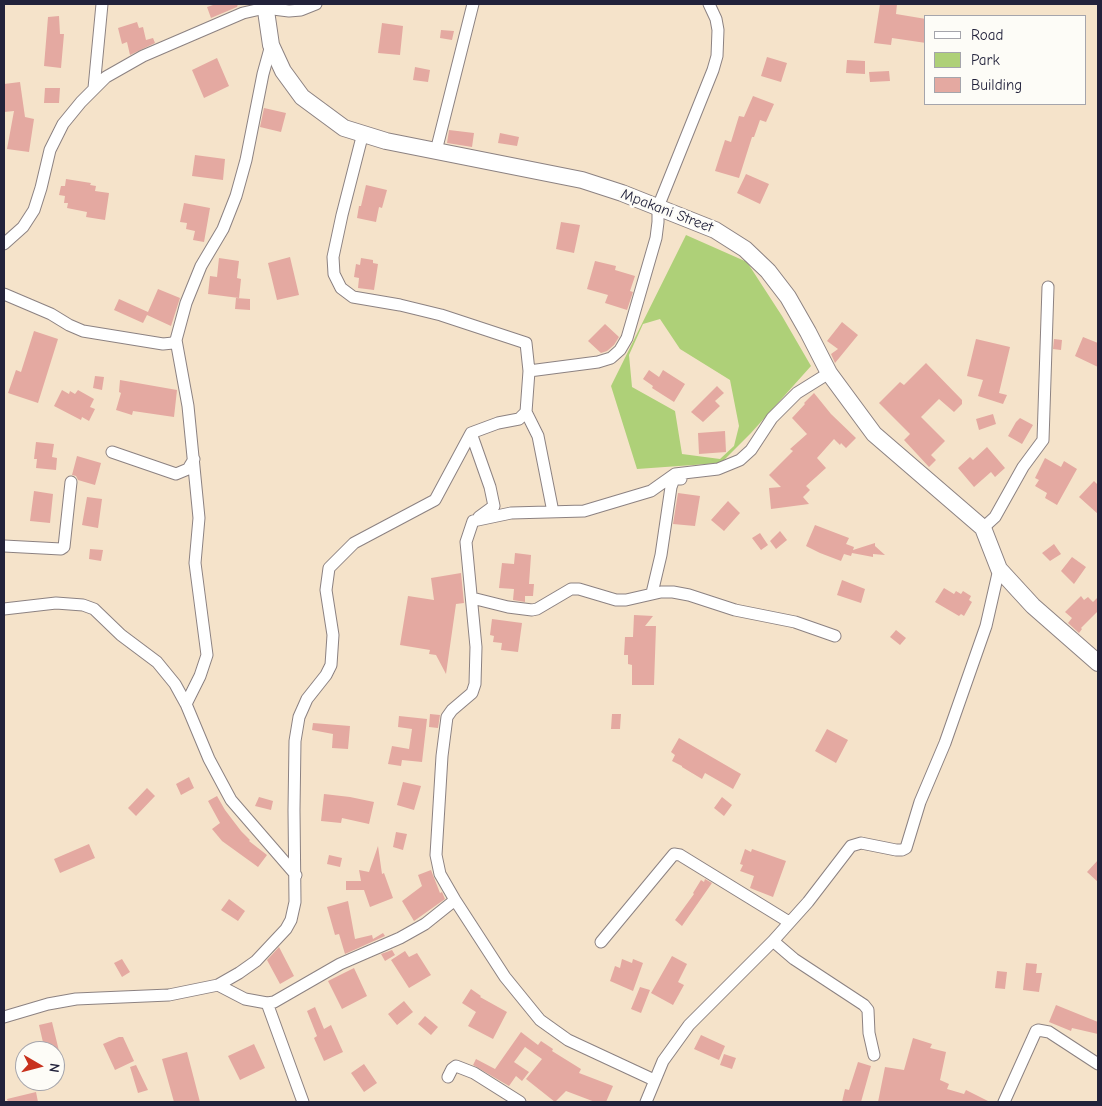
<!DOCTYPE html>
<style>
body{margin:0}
#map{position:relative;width:1102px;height:1106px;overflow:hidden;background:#f5e3ca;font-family:"Comic Neue",sans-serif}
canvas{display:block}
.frame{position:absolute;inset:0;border:5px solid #22223b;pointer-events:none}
.legend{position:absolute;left:924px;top:15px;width:162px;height:90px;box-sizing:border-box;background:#fdfcf7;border:1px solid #a5a5ac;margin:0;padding:6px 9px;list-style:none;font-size:15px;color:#22223b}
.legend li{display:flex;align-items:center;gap:10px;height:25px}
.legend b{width:25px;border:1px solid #a5a5ac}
.north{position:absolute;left:15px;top:1041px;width:50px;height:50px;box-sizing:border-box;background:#fdfcf7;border:1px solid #a5a5ac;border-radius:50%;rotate:98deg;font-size:14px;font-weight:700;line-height:20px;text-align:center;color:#22223b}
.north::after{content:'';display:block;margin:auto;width:18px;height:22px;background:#c8321e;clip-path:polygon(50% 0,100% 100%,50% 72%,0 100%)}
</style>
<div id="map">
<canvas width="1102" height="1106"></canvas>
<div class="frame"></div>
<ul class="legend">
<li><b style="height:6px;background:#fff"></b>Road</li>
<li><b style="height:14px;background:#aed078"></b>Park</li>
<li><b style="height:14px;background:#e4a9a1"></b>Building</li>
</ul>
<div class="north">N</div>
</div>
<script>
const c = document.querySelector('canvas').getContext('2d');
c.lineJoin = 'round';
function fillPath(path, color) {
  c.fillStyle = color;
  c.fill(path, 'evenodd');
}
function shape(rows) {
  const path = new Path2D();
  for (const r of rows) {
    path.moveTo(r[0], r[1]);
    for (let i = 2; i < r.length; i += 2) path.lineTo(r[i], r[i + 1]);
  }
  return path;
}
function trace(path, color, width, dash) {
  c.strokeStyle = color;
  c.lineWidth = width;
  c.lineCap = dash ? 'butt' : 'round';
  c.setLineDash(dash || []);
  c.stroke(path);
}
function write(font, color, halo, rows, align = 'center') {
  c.font = font + ' "Comic Neue",sans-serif';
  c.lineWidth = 5;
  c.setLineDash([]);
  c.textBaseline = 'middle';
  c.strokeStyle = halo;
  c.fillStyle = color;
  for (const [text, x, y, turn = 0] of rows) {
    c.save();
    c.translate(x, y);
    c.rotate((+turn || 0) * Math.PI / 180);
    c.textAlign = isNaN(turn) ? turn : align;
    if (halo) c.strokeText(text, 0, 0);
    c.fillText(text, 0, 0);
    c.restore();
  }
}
fillPath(shape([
 [686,235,747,262,782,316,811,366,751,433,721,463,637,469,611,386],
 [660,319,680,349,730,380,739,426,734,446,720,459,682,454,675,411,632,387,629,355,643,324]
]), '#aed078');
fillPath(shape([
 [216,4,238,4,237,7,211,18,207,7],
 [880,4,897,4,896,14,926,19,926,43,892,38,891,45,874,43],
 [59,16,60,34,64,34,61,68,44,66,48,17],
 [137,22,139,28,143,27,146,40,153,38,155,43,130,55,127,42,122,44,118,28],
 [382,23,403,26,400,55,378,53],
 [441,30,454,31,452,40,440,38],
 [767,57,787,63,781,82,761,76],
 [217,58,229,86,204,98,192,70],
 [847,60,865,61,865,74,846,73],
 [415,67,430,70,428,82,413,80],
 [889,71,890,81,870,82,869,72],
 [20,82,25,117,34,119,29,152,7,149,14,111,4,112,4,84],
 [45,88,60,88,59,103,44,103],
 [753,96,774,104,766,122,760,120,754,137,752,137,739,178,715,171,725,140,731,142,739,116,744,117],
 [264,108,286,113,281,132,260,127],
 [449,130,474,133,472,147,447,143],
 [500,133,519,137,517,146,498,143],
 [195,155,225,159,223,180,192,176],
 [746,174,769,184,760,204,737,193],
 [66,179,91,183,90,185,96,186,95,191,109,193,105,220,86,217,87,212,67,208,68,203,64,203,65,196,59,195,61,186,65,186],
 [366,185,387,190,382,208,379,207,376,222,357,218,359,206,361,206],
 [184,203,210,208,204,242,193,240,195,231,186,229,187,223,180,222],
 [561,222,580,225,574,253,556,249],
 [290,257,299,295,277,300,268,263],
 [219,258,239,261,237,278,241,279,239,298,208,294,210,276,217,277],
 [361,258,373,260,373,263,378,264,374,290,358,288,359,278,354,277,356,264,360,265],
 [595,261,616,266,615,270,635,276,630,291,633,292,627,310,605,303,608,295,587,289],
 [158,289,180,298,171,326,147,315,143,323,114,310,119,299,148,312],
 [236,298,250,299,250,310,235,309],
 [842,322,858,335,835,363,831,354,838,349,827,341],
 [605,324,619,337,614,345,607,351,601,353,588,341],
 [34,331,58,339,38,403,8,393,16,370,21,372],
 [1083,337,1098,343,1098,367,1075,356],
 [976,339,1010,347,999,393,1007,395,1003,404,978,396,983,380,967,376],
 [1054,339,1062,340,1061,350,1053,349],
 [926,363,962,400,962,404,954,412,939,399,921,417,945,441,931,455,936,460,929,467,904,440,910,434,879,403,900,382,904,385],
 [649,370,659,377,663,370,685,384,674,402,652,388,653,386,643,379],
 [95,376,104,377,102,390,93,388],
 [120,380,177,390,174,417,133,411,132,415,116,410,121,393,119,392],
 [717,386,724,393,715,401,720,406,703,422,691,412],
 [62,390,69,394,70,391,75,394,78,390,94,399,90,407,95,409,89,421,82,417,81,420,54,406],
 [814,393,831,414,856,438,846,448,841,443,840,445,834,439,817,458,826,468,806,486,810,490,803,497,809,504,771,509,769,488,781,487,769,475,793,451,790,449,807,434,792,418,805,404,804,403],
 [993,414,996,424,979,430,976,419],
 [1020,418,1033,425,1022,444,1008,436,1016,422],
 [725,431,726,452,699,454,698,433],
 [36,442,54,444,52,457,57,458,56,470,36,468,37,459,34,459],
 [987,447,1005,468,995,477,991,472,974,487,958,468,970,457,973,460],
 [77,456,101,463,95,485,78,480,76,476,72,475],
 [1045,458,1061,467,1064,461,1077,469,1057,505,1045,498,1047,493,1035,486,1039,480,1035,478],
 [1094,481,1098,485,1098,514,1079,497],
 [34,491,53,494,50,523,30,521],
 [678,493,700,496,695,526,673,524],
 [87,497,102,499,98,528,82,525],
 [728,501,740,513,724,531,711,520],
 [815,525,849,538,846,544,854,547,853,550,875,543,875,546,885,555,873,554,873,557,852,553,851,556,844,554,841,561,820,553,806,546],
 [780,531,787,540,776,549,770,541],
 [760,533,768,545,761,550,752,538],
 [1054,544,1061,554,1050,561,1042,553],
 [90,549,103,550,101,561,89,559],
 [515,553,531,555,529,584,534,584,533,596,525,596,525,602,513,600,514,589,499,588,502,563,514,564],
 [1072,557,1086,567,1074,584,1061,571],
 [461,573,464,603,456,604,446,674,436,655,429,654,430,650,400,645,408,596,434,600,431,578],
 [842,580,865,589,861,603,837,595],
 [944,588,954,594,956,591,961,594,963,591,971,596,969,600,972,602,964,616,961,614,959,616,935,602],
 [1081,596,1084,600,1088,597,1093,602,1098,597,1098,611,1081,628,1082,629,1079,633,1068,623,1072,618,1065,612],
 [634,615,653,616,645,626,656,626,654,685,632,685,632,665,628,664,628,655,624,655,625,637,633,637],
 [492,619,522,623,518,652,501,650,502,643,493,642,494,636,490,635],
 [896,630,906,638,900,645,890,637],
 [430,714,440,715,438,728,429,727],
 [612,714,621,714,620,729,611,729],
 [399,716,427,719,422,762,402,760,401,766,388,764,392,746,409,749,412,729,398,727],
 [313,723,350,726,348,749,332,748,333,734,312,730],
 [827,729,848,740,836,763,815,751],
 [679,738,741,774,733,789,705,773,702,779,682,767,682,766,672,761,675,755,671,752],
 [189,777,194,788,181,795,176,784],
 [403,782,421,786,414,810,397,805],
 [147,788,155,796,136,816,128,808],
 [324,794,350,797,374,802,369,824,342,818,341,823,321,821],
 [217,796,225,810,241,831,250,840,249,841,267,855,258,867,222,841,212,829,220,823,208,801],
 [259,797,273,801,271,810,255,806],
 [722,797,732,805,724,816,714,808],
 [396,832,407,834,403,850,393,847],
 [89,844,95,858,60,873,54,859],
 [378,846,382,874,384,873,393,898,370,907,364,890,346,890,346,881,361,881,359,870,369,872],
 [745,849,751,852,752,849,786,861,773,897,750,888,754,876,740,871,743,865,740,864],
 [329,855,342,858,340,867,327,864],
 [1098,860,1098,882,1087,872],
 [431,870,440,893,442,892,445,899,414,921,402,901,422,886,418,875],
 [705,879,712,883,682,926,675,920,694,894,693,893,701,880,704,882],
 [229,899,245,911,238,921,221,910],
 [348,901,355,939,372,935,373,939,383,933,385,936,345,954,339,934,335,935,327,907],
 [279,947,294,976,280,984,267,960],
 [392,950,395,955,385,961,381,954],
 [405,951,409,957,417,953,431,975,409,988,391,960],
 [672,956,687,964,678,982,684,985,673,1005,651,993],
 [122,959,130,972,122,977,114,963],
 [622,959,632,963,633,959,643,963,633,991,610,981,615,966,620,968],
 [1026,963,1037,964,1036,973,1042,973,1039,992,1023,990],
 [354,968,367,996,342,1009,328,981],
 [997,971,1007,972,1005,989,995,988],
 [640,987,650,990,641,1013,631,1009],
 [471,989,481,996,480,997,507,1012,493,1039,468,1026,476,1012,462,1003],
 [404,1001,413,1012,397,1025,388,1014],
 [1056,1005,1098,1022,1098,1034,1072,1028,1071,1031,1049,1022],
 [315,1007,324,1029,331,1025,343,1052,324,1061,314,1038,317,1036,307,1011],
 [425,1016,438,1027,431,1035,418,1024],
 [52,1022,59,1051,45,1051,39,1025],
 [521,1032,538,1045,541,1041,553,1049,552,1051,581,1069,579,1073,613,1086,606,1102,595,1102,566,1091,555,1102,526,1079,542,1059,525,1047,514,1062,529,1072,522,1081,516,1076,509,1086,473,1065,476,1059,495,1069],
 [701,1035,725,1046,719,1060,694,1049],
 [119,1037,123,1037,134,1061,115,1070,103,1044],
 [913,1038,932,1044,930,1048,946,1052,940,1080,949,1084,947,1089,964,1094,966,1090,990,1102,878,1102,885,1067,904,1070],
 [254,1044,265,1068,240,1080,228,1056],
 [187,1052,200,1102,174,1102,162,1059],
 [724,1054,736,1058,732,1069,720,1065],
 [858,1062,871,1066,861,1102,842,1102,845,1089,849,1090],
 [364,1064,377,1083,364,1092,351,1073],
 [136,1065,148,1090,138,1093,130,1067],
 [36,1092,38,1102,8,1102,7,1099]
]), '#e4a9a1');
const street = shape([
 [94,88,102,4],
 [363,133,342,215,333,257,334,274,341,288,353,297,400,305,441,315,526,343,529,371,526,412,519,419,498,423,471,433,490,487,494,506,479,517],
 [436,151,473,4],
 [4,244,23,227,34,210,41,188,50,150,63,124,81,102,106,77,143,56,243,13,265,8,289,11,301,10,316,4],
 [4,294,51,314,69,325,83,331,163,344,173,343,176,340,186,303,201,266,223,229,236,196,246,160,263,74,271,45],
 [176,340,188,406,199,518,195,563,207,655,200,676,186,704],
 [529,371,598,362,611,358,620,350,627,338,656,238,658,222,658,207,713,70,717,56,718,30,716,19,709,4],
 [526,412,538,436,553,512],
 [112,452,176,474,188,469,194,459],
 [983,528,995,517,1023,467,1043,440,1048,287],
 [4,546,61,549,64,547,71,482],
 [652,593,661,555,671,487,674,479,681,479],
 [472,598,508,607,532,610,537,609,571,589,579,589,616,600,626,600,661,592,673,592,689,595,735,610,795,622,835,636],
 [4,609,56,603,83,605,94,609,121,635,157,662,175,684,186,704,209,759,231,800,296,875],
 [773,941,794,959,864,1005,868,1010,869,1033,874,1055],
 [601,942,674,854,680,855,789,922],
 [218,985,245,999,267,1003,274,1002,340,964,400,938,425,924,455,900],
 [267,1003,303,1102],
 [4,1017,48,1004,76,999,169,995,218,985,239,973,256,961,286,929,291,920,295,902,294,810,295,741,299,717,307,699,326,675,331,665,333,635,326,590,329,568,354,543,435,500,471,433],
 [448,1077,452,1069,456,1066,474,1073,520,1102],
 [654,1080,568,1040,540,1020,505,977,455,900,440,874,436,855,442,756,447,717,452,710,472,693,475,684,476,647,466,542,473,521,511,513,584,511,651,491,675,474,718,469,740,460,751,450,772,418,797,393,829,373],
 [646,1102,663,1061,689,1025,773,941,808,902,851,846,861,843,896,850,902,850,906,848,920,802,945,743,986,626,999,569],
 [1004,1102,1036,1031,1038,1030,1049,1032,1098,1064]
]);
const secondary = shape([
 [265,4,271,45,283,71,302,97,344,128,386,141,582,180,622,193,715,230,745,249,768,271,788,297,808,332,829,373,874,434,983,528,999,569,1033,606,1098,663]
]);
trace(street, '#8c8282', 13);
trace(secondary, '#8c8282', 18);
trace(street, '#fff', 11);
trace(secondary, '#fff', 16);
write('15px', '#22223b', '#fdfcf7', [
 ["Mpakani Street",667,211,21]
]);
</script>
